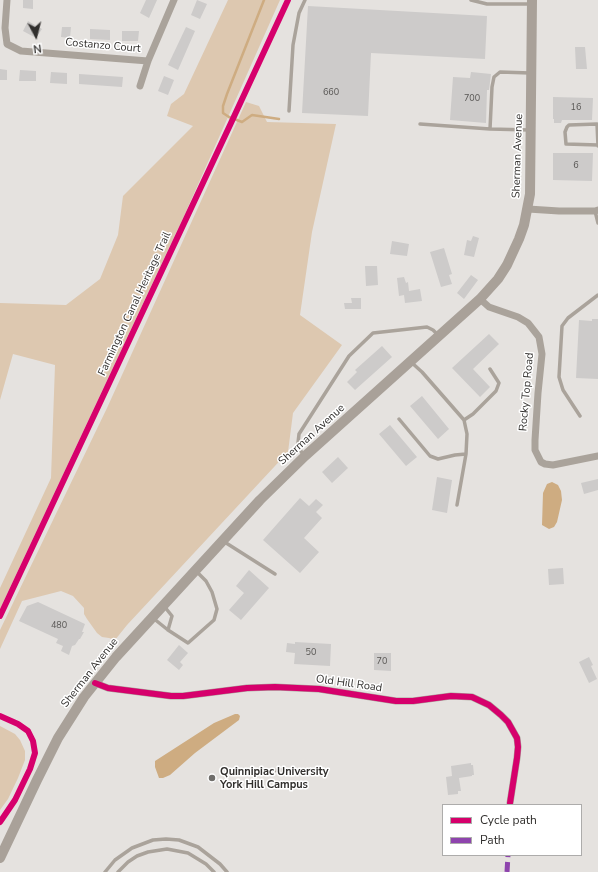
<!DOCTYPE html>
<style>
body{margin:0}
#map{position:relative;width:598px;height:872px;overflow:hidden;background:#e5e2df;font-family:"Nunito Sans",sans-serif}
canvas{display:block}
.legend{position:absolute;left:442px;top:804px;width:140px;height:52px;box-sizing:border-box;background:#fff;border:1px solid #adacab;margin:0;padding:5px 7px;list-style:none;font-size:12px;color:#312f2d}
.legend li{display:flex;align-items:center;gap:8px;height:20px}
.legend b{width:20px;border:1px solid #adacab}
.north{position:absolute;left:16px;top:16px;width:40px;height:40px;-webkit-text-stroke:3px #fff;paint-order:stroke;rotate:173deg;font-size:11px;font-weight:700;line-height:16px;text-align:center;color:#312f2d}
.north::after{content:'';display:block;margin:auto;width:14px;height:18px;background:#312f2d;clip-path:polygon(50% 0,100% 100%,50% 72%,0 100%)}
</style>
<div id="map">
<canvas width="598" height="872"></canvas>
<ul class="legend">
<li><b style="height:5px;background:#d6006c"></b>Cycle path</li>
<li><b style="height:5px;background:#8e44ad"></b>Path</li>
</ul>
<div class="north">N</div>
</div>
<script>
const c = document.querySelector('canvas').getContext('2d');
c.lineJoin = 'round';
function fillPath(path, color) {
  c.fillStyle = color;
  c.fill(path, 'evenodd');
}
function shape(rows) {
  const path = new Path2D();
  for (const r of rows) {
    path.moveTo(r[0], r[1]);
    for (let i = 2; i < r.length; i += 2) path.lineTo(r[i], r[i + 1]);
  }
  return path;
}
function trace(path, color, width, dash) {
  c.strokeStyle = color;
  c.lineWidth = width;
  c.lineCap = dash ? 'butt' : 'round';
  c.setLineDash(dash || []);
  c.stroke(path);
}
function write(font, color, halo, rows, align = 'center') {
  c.font = font + ' "Nunito Sans",sans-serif';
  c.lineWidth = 3;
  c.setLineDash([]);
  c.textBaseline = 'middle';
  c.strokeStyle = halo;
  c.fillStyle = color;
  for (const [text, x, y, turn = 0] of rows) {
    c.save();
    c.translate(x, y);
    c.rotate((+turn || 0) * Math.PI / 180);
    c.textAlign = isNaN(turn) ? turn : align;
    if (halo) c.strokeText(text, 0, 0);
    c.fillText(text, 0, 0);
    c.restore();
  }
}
fillPath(shape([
 [228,0,280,0,184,216,0,609,0,588,51,478,55,365,13,354,0,400,0,303,66,305,100,279,118,235,123,196,193,126,167,116,171,104,184,94],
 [246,102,259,106,267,122,336,124,312,232,300,315,342,345,293,413,288,452,127,625,115,640,109,638,102,637,97,633,87,619,84,614,84,608,73,596,61,591,22,601,0,649,0,630,107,408],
 [0,726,15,734,20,740,25,751,25,760,18,778,8,799,0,810]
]), '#ddc8b0');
fillPath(shape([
 [552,482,558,485,561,491,562,500,557,522,554,527,549,529,542,525,543,493,547,484],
 [235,714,238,714,240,716,239,720,195,753,170,775,163,778,159,778,155,767,155,761,214,723]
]), '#ceac81');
trace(shape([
 [264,0,227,94,223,106,223,113,229,117,242,122,252,115,279,119]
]), '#ceac81', 2.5);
fillPath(shape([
 [23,0,33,0,33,9,23,8],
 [146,0,157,0,149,18,140,13],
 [197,0,207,4,200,19,191,15],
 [308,6,487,16,485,59,371,53,368,116,302,113],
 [28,21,42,29,36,38,23,31],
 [62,27,71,27,70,38,61,37],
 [186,27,195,31,178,70,168,65],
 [90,29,110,30,110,40,90,39],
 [122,31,139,31,138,41,122,41],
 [575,47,585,47,587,69,576,69],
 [0,69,7,70,7,80,0,80],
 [20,70,36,71,36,81,19,81],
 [51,72,67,73,67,84,50,83],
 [471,72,491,74,489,90,487,90,486,123,450,120,453,77,470,78],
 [79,74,123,77,122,87,79,84],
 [164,76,174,80,168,95,158,91],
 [553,97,593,98,592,120,562,120,561,123,554,123,554,119,553,119],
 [553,153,593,153,592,181,553,180],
 [473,236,479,238,474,257,464,255,467,240,471,241],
 [392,241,409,244,407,256,390,254],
 [444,248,452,274,449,275,452,284,441,287,430,252],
 [365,266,377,266,378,285,366,286],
 [471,275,478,280,464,299,457,293],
 [404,277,406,283,408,282,409,291,420,289,422,301,405,303,404,295,399,296,397,278],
 [351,298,361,298,361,309,345,309,344,303,352,303],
 [592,319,598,319,598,379,576,378,579,320,592,321],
 [489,334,499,344,473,369,490,387,480,397,452,368],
 [382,346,392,357,355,390,347,382,357,372,355,370],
 [422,396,449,429,438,439,410,406],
 [390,425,417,457,406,466,379,434],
 [338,457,348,468,332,483,322,472],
 [437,477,452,480,447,513,432,510],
 [598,479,598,490,584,494,581,483],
 [300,498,309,506,316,499,323,505,316,512,322,518,304,538,319,552,300,573,263,540],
 [563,568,564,584,549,585,548,569],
 [249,570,269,588,241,620,229,610,244,593,236,586],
 [38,602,85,624,82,632,84,632,80,639,79,639,75,645,72,646,69,655,61,651,63,646,56,643,58,639,19,621,27,606],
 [295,642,331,644,330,666,294,664,295,653,286,652,287,643,295,644],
 [179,645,188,653,180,662,183,665,179,670,167,660],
 [374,653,391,653,391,671,374,670],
 [589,657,593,665,591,666,597,679,589,683,579,662],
 [471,763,471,765,473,765,474,775,472,775,472,776,459,778,461,791,458,791,458,794,448,795,446,777,452,776,451,766]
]), '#cdcbca');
trace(shape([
 [471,0,487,4,530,4],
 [289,111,293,45,299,13,305,0],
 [420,124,490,129],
 [530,130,490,129,492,87,494,77,500,72,530,73],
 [598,145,566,144,565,132,567,127,569,125,597,124,598,146],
 [595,211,598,223],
 [411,362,422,372,464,420,467,434,466,454,457,505],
 [580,416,563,390,559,377,562,326,568,318,598,295],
 [399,419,430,456,438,459,455,455,466,454],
 [464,420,473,414,496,391,499,383,490,369],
 [303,455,300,449,298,443,299,434,349,356,373,333,427,327,433,330,438,335],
 [223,541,275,574],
 [164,606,172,616,168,630],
 [153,618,168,630,188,643,214,620,217,609,212,592,206,581,196,571],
 [240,773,282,770],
 [105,872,115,860,132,848,153,840,166,839,179,840,198,847,220,864,227,872],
 [118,872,128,862,137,856,148,852,167,849,188,853,206,864,214,872]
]), '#aaa39b', 3.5);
trace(shape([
 [7,0,5,28,7,44,21,51,148,61],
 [140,86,148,61,174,0],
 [528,209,559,211,595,211,598,210],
 [480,299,489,307,518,317,528,323,539,337,542,354,538,393,535,440,535,450,541,462,545,464,553,465,598,456],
 [95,683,108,688,171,696,183,696,247,688,275,687,319,689,396,701,413,701,451,696,472,697,489,705,501,715,508,722,517,738,518,747,517,758,510,803]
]), '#aaa39b', 7);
trace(shape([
 [0,858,37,780,58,738,84,697,116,657,260,500,305,456,480,299,498,279,507,265,519,239,524,225,530,194,532,0]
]), '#a9a199', 10);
trace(shape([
 [507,872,508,855]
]), '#8e44ad', 5, [10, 5]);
trace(shape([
 [0,616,231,123,288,0],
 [95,683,108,688,171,696,183,696,247,688,275,687,319,689,396,701,413,701,451,696,472,697,489,705,501,715,508,722,517,738,518,747,517,758,510,803],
 [0,716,18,724,28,731,33,741,35,753,30,769,15,800,0,822]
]), '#d6006c', 6);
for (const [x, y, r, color] of [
 [212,778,4,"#706e6b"]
]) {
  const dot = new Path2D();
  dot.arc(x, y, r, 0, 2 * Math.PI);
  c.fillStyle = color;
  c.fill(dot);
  trace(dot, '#fff', 1.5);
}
write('9px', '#585654', null, [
 ["660",331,93],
 ["700",472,99],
 ["16",576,108],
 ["6",576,166],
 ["480",59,626],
 ["50",311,653],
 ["70",382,662]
]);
write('11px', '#312f2d', '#fff', [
 ["Costanzo Court",103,46,5],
 ["Sherman Avenue",518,156,-88],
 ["Farmington Canal Heritage Trail",135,304,-65],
 ["Rocky Top Road",527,392,-85],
 ["Sherman Avenue",312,435,-42],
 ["Sherman Avenue",90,673,-52],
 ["Old Hill Road",349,684,8]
]);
write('bold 11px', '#312f2d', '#fff', [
 ["Quinnipiac University",220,772],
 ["York Hill Campus",220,785]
], 'left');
</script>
